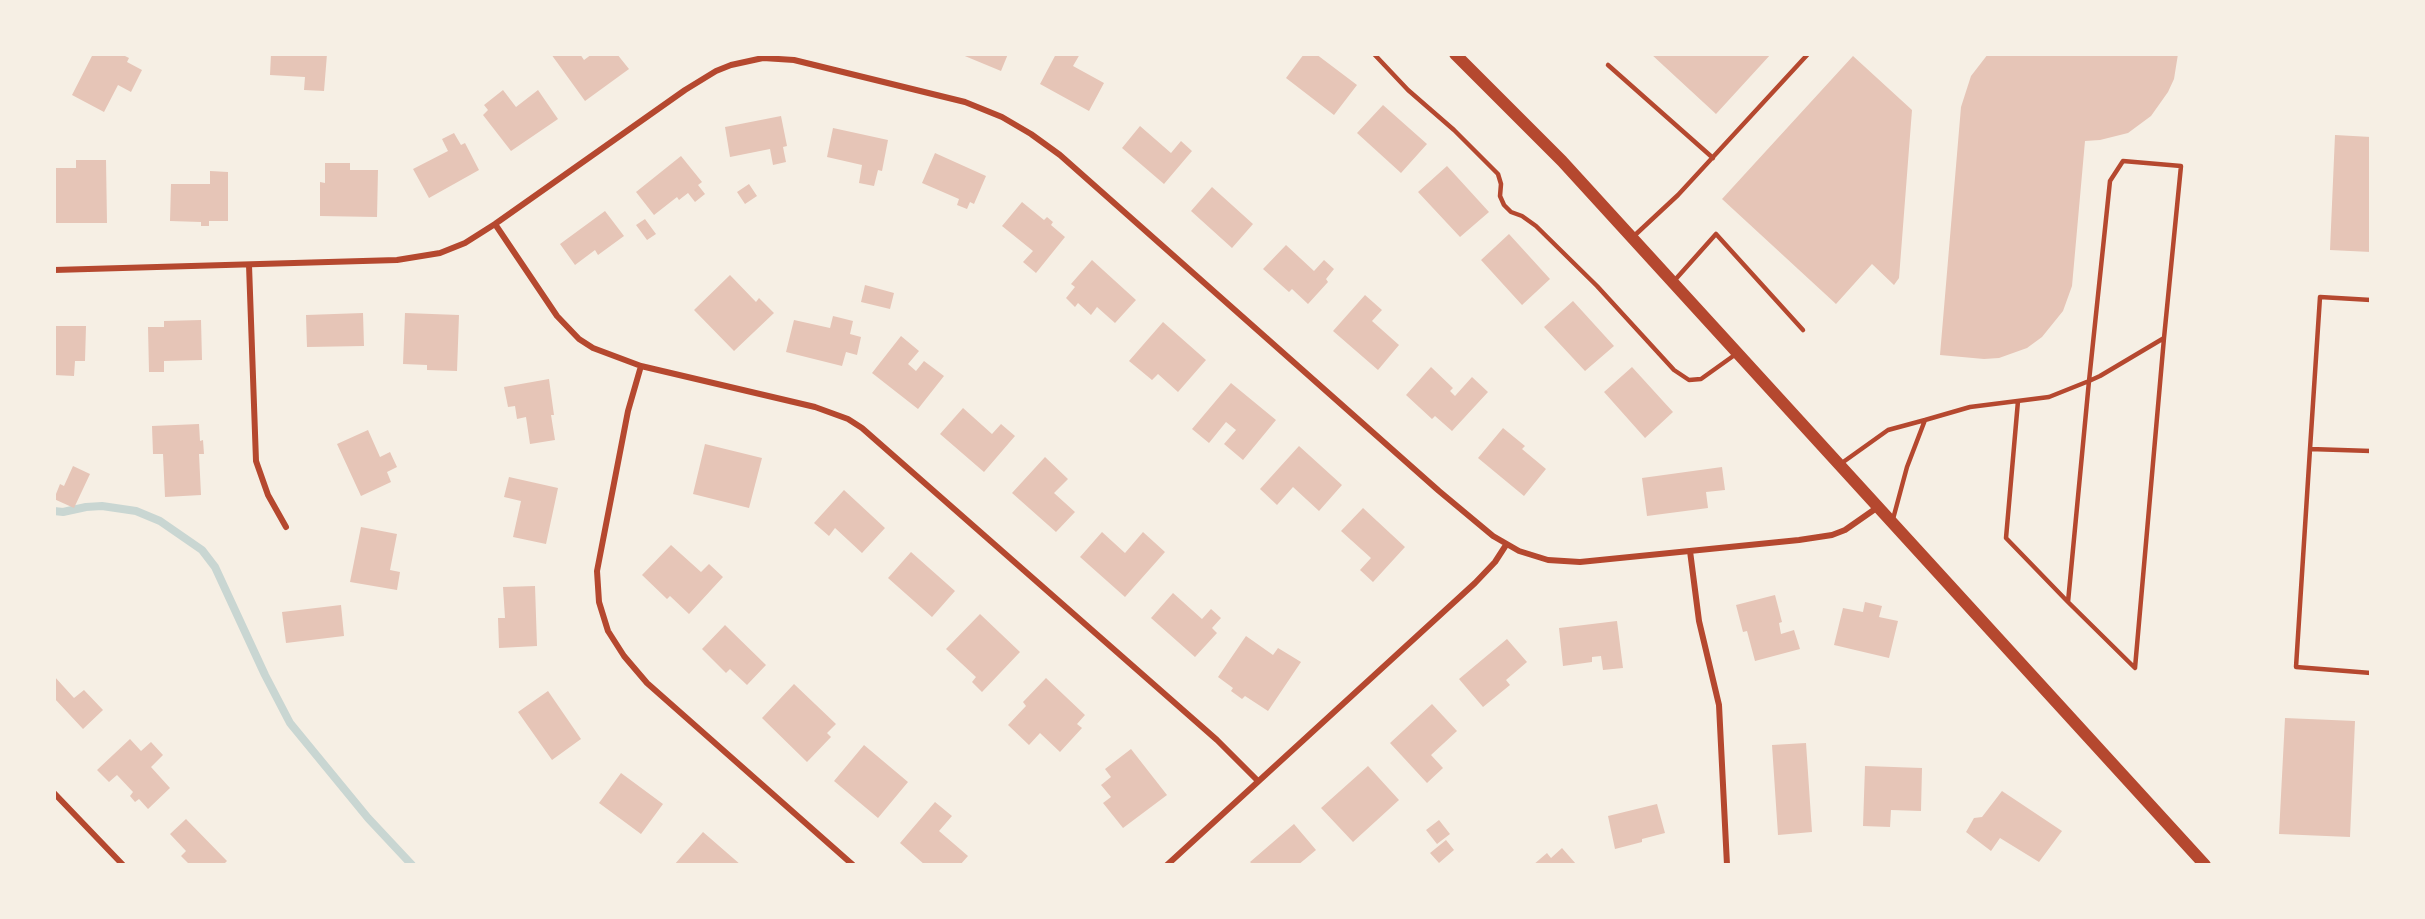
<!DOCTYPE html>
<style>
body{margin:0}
#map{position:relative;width:2425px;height:919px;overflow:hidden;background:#f6efe4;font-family:Helvetica,sans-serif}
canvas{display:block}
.frame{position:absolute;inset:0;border:56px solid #f6efe4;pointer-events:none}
</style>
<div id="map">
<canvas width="2425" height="919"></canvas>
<div class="frame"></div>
</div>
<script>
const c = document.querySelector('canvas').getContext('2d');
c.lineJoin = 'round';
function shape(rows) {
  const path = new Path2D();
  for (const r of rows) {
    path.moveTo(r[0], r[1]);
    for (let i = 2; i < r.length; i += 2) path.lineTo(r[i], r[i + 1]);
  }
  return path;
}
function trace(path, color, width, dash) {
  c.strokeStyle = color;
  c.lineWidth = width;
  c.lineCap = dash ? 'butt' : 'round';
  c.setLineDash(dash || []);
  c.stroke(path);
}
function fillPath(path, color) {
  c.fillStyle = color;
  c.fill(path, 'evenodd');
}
trace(shape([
 [54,511,63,512,86,507,102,506,136,511,160,521,202,550,215,567,265,675,290,723,368,818,412,865]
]), '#c9d6d2', 8);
fillPath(shape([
 [93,54,121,54,129,58,127,62,142,70,131,92,118,85,104,112,72,95],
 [271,54,327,54,324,91,304,90,305,77,270,75],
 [551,54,580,54,584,60,592,54,617,54,629,69,585,101],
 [960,54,1008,54,1001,71],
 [1056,54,1080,54,1073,66,1104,83,1089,111,1040,84],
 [1304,54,1316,54,1357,85,1334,115,1286,78],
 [1651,54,1771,54,1716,114],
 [1988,54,2178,54,2174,79,2168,92,2151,116,2128,133,2100,140,2085,141,2072,286,2063,311,2042,337,2027,348,1999,358,1984,359,1940,355,1961,107,1971,76],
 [1853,56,1912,110,1899,278,1894,285,1872,264,1836,304,1722,199],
 [503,90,516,107,538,90,558,119,511,151,483,115,488,110,484,105],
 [1383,105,1427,144,1401,173,1357,133],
 [781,116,787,146,783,147,786,162,773,165,770,149,730,157,725,127],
 [1140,126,1171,153,1181,141,1192,151,1164,184,1122,148],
 [833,128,888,140,882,171,878,170,874,186,859,183,862,165,827,157],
 [454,133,461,145,465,143,479,170,429,198,413,169,448,151,442,139],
 [2335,135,2371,137,2371,252,2330,250],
 [935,153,986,176,974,204,970,202,967,209,957,205,959,199,922,183],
 [681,156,702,182,698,185,705,194,695,202,688,193,679,200,677,197,654,215,636,192],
 [76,160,106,160,107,223,54,223,54,168,76,168],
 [325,163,350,163,350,170,378,170,377,217,320,216,320,182,325,183],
 [1447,166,1489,212,1460,237,1418,192],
 [210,171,228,172,228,221,209,221,209,226,201,226,201,222,170,221,171,184,210,184],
 [749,184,757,196,745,204,737,192],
 [1212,187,1253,224,1232,248,1191,211],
 [1022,202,1044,220,1047,217,1053,222,1051,225,1065,237,1036,273,1023,262,1033,251,1002,226],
 [605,211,624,236,598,255,595,250,575,265,560,244],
 [645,219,656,234,647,240,636,225],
 [1509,234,1550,279,1522,305,1481,260],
 [1286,245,1314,271,1324,260,1334,269,1326,279,1328,282,1308,304,1292,289,1289,292,1263,269],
 [1092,260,1136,300,1115,323,1097,307,1091,315,1078,303,1075,307,1066,298,1075,287,1071,284],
 [730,275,756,302,759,298,774,313,734,351,694,310],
 [865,285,894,293,890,309,861,302],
 [1365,295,1382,310,1372,321,1399,345,1378,370,1333,331],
 [1573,301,1614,346,1585,371,1544,327],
 [363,313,364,346,307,347,306,315],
 [405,313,459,315,457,371,427,370,427,365,403,364],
 [833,316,853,321,850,334,861,337,857,355,846,352,842,366,786,352,794,320,830,328],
 [201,320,202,360,164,361,164,372,149,372,148,327,164,327,164,321],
 [1163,322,1206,360,1178,392,1158,374,1152,380,1129,361],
 [54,326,86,326,85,361,75,361,74,376,54,375],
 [901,336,919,351,908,364,916,371,924,361,944,376,918,409,872,373],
 [1431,367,1453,388,1450,391,1455,396,1472,377,1488,392,1452,431,1435,416,1432,419,1406,395],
 [1632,367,1673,412,1645,438,1604,392],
 [549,379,554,415,551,415,555,440,530,444,526,417,517,419,515,406,508,407,504,387],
 [1231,383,1276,420,1243,460,1224,444,1236,430,1226,422,1209,443,1192,429],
 [963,408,992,434,1001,424,1015,436,984,472,940,434],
 [199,424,200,441,203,440,204,454,199,454,201,495,165,497,163,454,153,454,152,426],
 [1503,428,1525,446,1522,449,1546,469,1524,496,1478,458],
 [368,430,380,457,390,452,397,467,387,472,391,482,361,496,337,444],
 [705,444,762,458,749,508,693,494],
 [1299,446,1342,485,1319,511,1293,487,1277,505,1260,489],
 [1045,457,1068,479,1054,493,1075,512,1056,532,1012,493],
 [73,466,90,474,74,508,54,499,60,484,64,486],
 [1722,467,1725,490,1706,492,1708,508,1647,516,1642,478],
 [509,477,558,488,546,544,513,537,521,501,504,497],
 [844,490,885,528,862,553,835,528,829,536,814,523],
 [1363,508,1405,547,1373,582,1360,570,1371,558,1341,531],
 [361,527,397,534,390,570,400,572,397,590,350,582],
 [1102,532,1125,553,1143,532,1165,552,1125,597,1080,557],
 [671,545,701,572,709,564,723,577,689,614,670,596,667,599,642,575],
 [911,552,955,591,932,617,888,578],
 [535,586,537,646,499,648,498,618,505,618,503,587],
 [1173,593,1202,619,1211,609,1221,618,1212,628,1217,633,1195,657,1151,618],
 [1775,595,1782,622,1779,623,1781,634,1794,630,1800,649,1755,661,1747,631,1743,632,1736,605],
 [1865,602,1882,606,1879,617,1898,621,1889,658,1834,645,1843,608,1863,612],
 [341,605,344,636,286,643,282,612],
 [980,614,1020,652,982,692,972,682,976,677,946,649],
 [1617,621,1623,668,1603,670,1601,656,1592,657,1592,662,1563,666,1559,628],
 [725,625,766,665,747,685,730,669,726,673,702,649],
 [1246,636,1273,655,1278,648,1301,662,1268,711,1245,696,1242,699,1231,691,1233,688,1218,677],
 [1507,639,1527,662,1506,680,1510,685,1483,707,1459,679],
 [54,676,74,698,84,690,103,710,83,729,54,698],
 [1046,678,1085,715,1077,724,1082,728,1060,752,1040,733,1029,745,1008,725,1026,706,1023,702],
 [794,684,836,724,827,733,831,737,807,762,762,718],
 [548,691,581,739,552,760,518,712],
 [1432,704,1457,731,1431,755,1443,768,1427,783,1390,743],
 [2285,718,2355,721,2350,837,2279,834],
 [130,739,141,751,151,742,163,755,151,767,170,788,148,809,139,799,135,802,130,796,133,792,117,775,109,782,97,770],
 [1806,743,1812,832,1778,835,1772,745],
 [864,745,908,782,878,818,834,781],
 [1131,749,1167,795,1123,828,1103,803,1111,797,1101,785,1111,777,1105,769],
 [1368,766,1399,800,1353,842,1321,808],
 [1865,766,1922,768,1921,811,1891,810,1890,827,1863,826],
 [621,773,663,804,641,834,599,803],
 [2002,791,2062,831,2039,862,2000,838,1991,851,1966,832,1974,818,1982,817],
 [935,802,952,816,939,831,968,856,960,865,925,865,900,843],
 [1657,804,1665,833,1642,839,1642,842,1615,849,1608,816],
 [186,819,227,861,223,865,190,865,181,856,186,851,170,834],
 [1439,820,1450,834,1437,844,1426,830],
 [1294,824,1316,850,1298,865,1253,865,1250,862],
 [703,832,741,865,674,865],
 [1446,840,1454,850,1439,863,1430,853],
 [1562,848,1576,864,1575,865,1533,865,1547,853,1551,858]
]), '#e6c5b7');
trace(shape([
 [1374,54,1408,90,1454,130,1498,174,1501,184,1500,196,1504,205,1511,212,1522,216,1536,226,1597,286,1674,370,1689,380,1701,379,1736,354],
 [1608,65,1713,158],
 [1634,236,1678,195,1808,54],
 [1674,281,1716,234,1803,330],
 [2371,300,2320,297,2310,449,2371,451],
 [2018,401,2006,538,2068,602],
 [1925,420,1970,407,2049,397,2089,381,2100,376,2164,338,2181,166,2123,161,2110,181,2089,381,2068,602,2135,668,2164,338],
 [2310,449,2296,667,2371,673],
 [1839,465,1888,430,1925,420,1907,467,1893,519]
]), '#b5482f', 4.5);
trace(shape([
 [495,224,557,316,579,339,593,348,641,366,815,407,848,419,862,428,1217,740,1258,781],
 [249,265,256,461,268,495,286,527],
 [54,270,397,260,440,253,465,243,495,224,685,90,716,71,731,65,763,58,794,60,965,102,1002,117,1031,134,1060,155,1439,491,1493,536,1519,551,1548,560,1580,562,1799,540,1832,535,1845,530,1878,507],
 [641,366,628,411,597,571,599,602,608,631,624,656,647,683,853,865],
 [1690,551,1699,621,1719,705,1727,865],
 [54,793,123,865],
 [1167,865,1475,583,1495,562,1506,545]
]), '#b5482f', 6);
trace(shape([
 [1455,54,1562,161,2205,865]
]), '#b5482f', 12);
</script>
